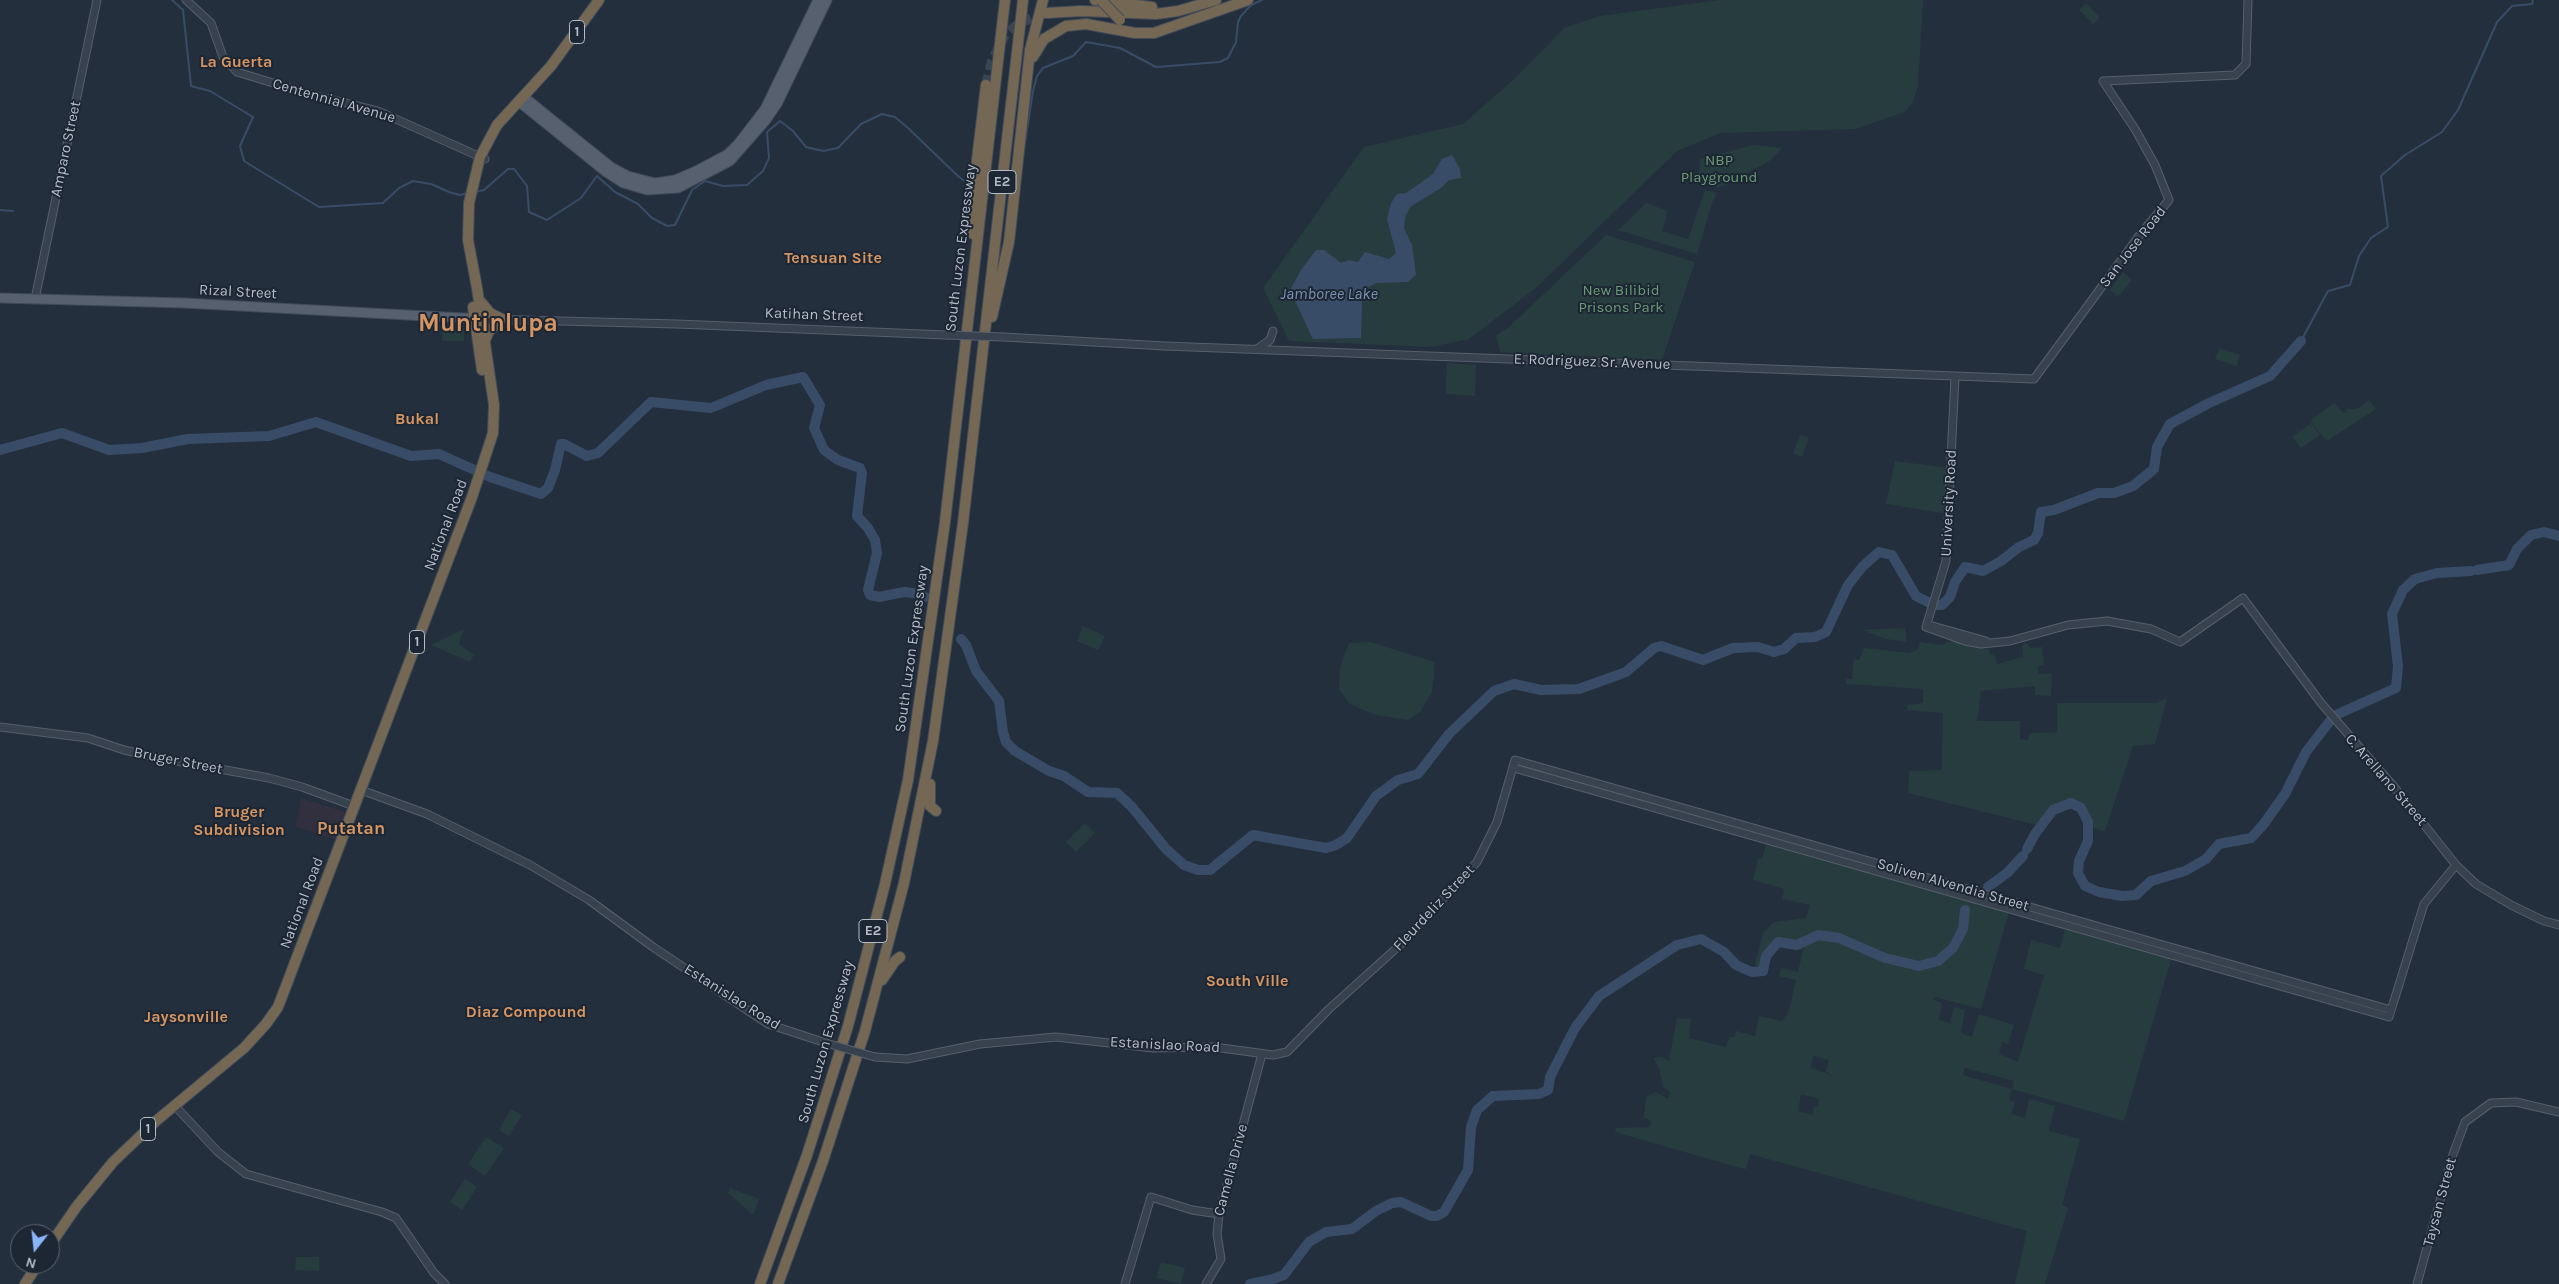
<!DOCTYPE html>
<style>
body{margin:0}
#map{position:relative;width:2559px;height:1284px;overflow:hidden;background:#242f3e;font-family:Karla,sans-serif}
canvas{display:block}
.north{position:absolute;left:10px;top:1224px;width:50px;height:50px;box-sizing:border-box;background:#1d2633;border:1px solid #59626f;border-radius:50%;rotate:196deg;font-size:14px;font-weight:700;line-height:20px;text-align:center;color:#b4bcc9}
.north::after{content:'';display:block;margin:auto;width:18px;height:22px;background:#8ab4f8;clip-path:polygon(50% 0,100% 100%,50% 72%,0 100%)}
</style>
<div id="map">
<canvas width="2559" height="1284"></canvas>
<div class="north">N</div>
</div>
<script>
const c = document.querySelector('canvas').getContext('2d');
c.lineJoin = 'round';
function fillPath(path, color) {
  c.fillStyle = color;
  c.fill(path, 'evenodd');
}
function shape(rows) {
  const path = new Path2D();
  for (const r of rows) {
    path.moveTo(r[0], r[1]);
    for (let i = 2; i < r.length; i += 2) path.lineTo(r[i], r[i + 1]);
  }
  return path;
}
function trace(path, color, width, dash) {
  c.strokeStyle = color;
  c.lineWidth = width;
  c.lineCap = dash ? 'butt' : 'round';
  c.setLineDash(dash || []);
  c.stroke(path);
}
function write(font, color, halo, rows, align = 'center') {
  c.font = font + ' Karla,sans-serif';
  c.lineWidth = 4;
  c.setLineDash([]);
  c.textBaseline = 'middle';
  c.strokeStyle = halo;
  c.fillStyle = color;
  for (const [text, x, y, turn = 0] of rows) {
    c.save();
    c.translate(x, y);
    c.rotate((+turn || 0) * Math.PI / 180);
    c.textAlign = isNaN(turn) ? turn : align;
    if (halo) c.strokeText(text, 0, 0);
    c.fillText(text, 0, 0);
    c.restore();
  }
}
fillPath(shape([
 [301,798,345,812,335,839,295,827]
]), '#32303f');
fillPath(shape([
 [1720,0,1923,0,1918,86,1913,102,1905,112,1855,129,1721,133,1677,151,1537,287,1469,339,1431,347,1289,341,1263,288,1364,147,1463,124,1512,81,1564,28,1600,16],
 [2086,3,2100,17,2093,24,2079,10],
 [1753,145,1782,148,1771,160,1719,188,1699,180,1700,159],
 [1705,190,1717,193,1711,206,1697,254,1618,230,1646,203,1668,211,1662,231,1688,239],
 [1606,235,1695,262,1662,360,1500,352,1496,335,1508,328],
 [2123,272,2132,280,2118,297,2110,290],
 [442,329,464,329,464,341,442,341],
 [2219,348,2240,355,2237,366,2215,359],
 [1447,363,1476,365,1475,396,1446,394],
 [2369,400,2376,409,2327,441,2310,421,2334,403,2344,413,2347,409,2357,409],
 [2311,423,2320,435,2301,448,2292,437],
 [1800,435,1809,437,1802,457,1793,453],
 [1895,461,1950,468,1948,514,1886,504],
 [1083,626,1105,636,1098,650,1077,641],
 [1905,628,1906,642,1886,639,1863,630],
 [464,629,459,644,474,655,470,662,431,645],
 [1952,640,1964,645,1989,649,1989,653,1995,656,1997,664,2023,657,2022,644,2028,644,2030,648,2042,647,2044,664,2038,666,2038,674,2052,673,2051,696,2035,695,2035,686,1981,691,1977,721,2020,721,2020,739,2028,740,2030,733,2057,732,2057,703,2157,703,2167,698,2155,744,2133,746,2105,831,2088,827,2081,808,2071,803,2053,810,2041,826,1908,793,1909,771,1942,770,1943,713,1907,710,1908,705,1923,703,1923,689,1846,684,1846,679,1852,679,1854,659,1859,660,1864,648,1909,653,1918,649,1919,642,1942,645],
 [1370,642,1435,662,1432,692,1421,711,1408,720,1375,715,1350,704,1339,689,1340,667,1349,643],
 [1085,823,1095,833,1076,852,1066,842],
 [1767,842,2009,912,1981,1009,1935,997,1932,999,1942,1003,1939,1020,1950,1023,1954,1007,1965,1010,1961,1033,1972,1037,1979,1014,2014,1025,2008,1044,2002,1042,1999,1054,2018,1062,2044,975,2024,969,2031,940,2060,948,2065,929,2171,959,2124,1121,2012,1089,2009,1100,2015,1102,2011,1114,2025,1118,2029,1099,2055,1106,2049,1131,2080,1139,2062,1205,2068,1208,2045,1284,2015,1284,2027,1231,1750,1154,1746,1169,1740,1168,1615,1132,1616,1128,1650,1127,1651,1121,1644,1117,1646,1097,1656,1092,1668,1099,1670,1092,1663,1087,1659,1068,1653,1058,1661,1057,1669,1061,1677,1018,1691,1019,1689,1038,1725,1047,1730,1037,1735,1037,1736,1031,1755,1036,1759,1016,1782,1021,1789,1011,1796,980,1779,976,1781,968,1798,972,1804,947,1778,942,1766,956,1763,969,1755,965,1763,933,1774,922,1806,918,1810,905,1782,899,1784,889,1753,880,1758,859,1762,859],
 [1813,1056,1829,1060,1826,1071,1834,1078,1826,1073,1811,1068],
 [1965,1068,2014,1081,2012,1089,1963,1075],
 [1801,1094,1819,1099,1818,1107,1814,1107,1812,1115,1798,1111],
 [511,1109,522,1115,509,1136,499,1130],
 [486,1137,504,1148,485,1176,468,1164],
 [465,1179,477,1187,462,1210,450,1202],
 [730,1188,759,1199,753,1215,728,1193],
 [296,1257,319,1257,319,1271,295,1270],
 [1161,1262,1185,1268,1181,1284,1156,1278]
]), '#263c3f');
fillPath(shape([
 [1452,155,1460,169,1461,178,1449,180,1441,188,1410,207,1405,218,1404,228,1412,245,1416,275,1408,282,1376,283,1367,288,1362,299,1361,338,1313,339,1290,290,1301,270,1316,250,1324,250,1341,263,1349,260,1358,262,1365,252,1389,259,1396,253,1387,219,1391,203,1397,194,1406,193,1433,174,1442,159]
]), '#394c67');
trace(shape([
 [172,0,183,10,191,86,210,91,253,117,240,146,244,161,319,207,383,203,399,188,413,181,431,184,449,192,460,195,468,193],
 [1023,155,1033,91,1037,76,1043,68,1073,56,1086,42,1120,48,1156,67,1220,62,1228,58,1236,42,1238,22,1241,16,1251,5,1262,0],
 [475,192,484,190,508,169,514,169,527,186,529,212,547,220,581,198,597,176,615,192,638,204,652,218,667,226,675,225,692,190,705,181,723,186,747,185,763,171,769,158,767,132,780,121,793,131,806,147,823,151,838,148,861,124,882,114,895,117,908,128,959,177,972,186],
 [0,210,13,211],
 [2301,341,2328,291,2350,285,2359,256,2371,238,2388,227,2381,176,2405,155,2442,132,2458,110,2497,22,2512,6,2532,4,2533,0]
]), '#394c67', 2);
trace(shape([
 [0,450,62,433,109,450,142,448,188,439,269,436,316,422,411,456,439,454,490,477,541,494,548,488,555,470,561,444,564,444,587,456,598,453,651,402,711,408,766,385,803,377,820,405,814,428,824,450,838,460,860,468,862,473,857,516,868,528,875,540,877,553,868,590,870,595,879,597,904,592,921,594,925,597],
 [2477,570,2509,565,2517,549,2531,535,2544,532,2559,536],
 [1935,605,1942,605,1950,597,1955,582,1965,567,1983,571,2001,561,2019,547,2034,540,2038,533,2041,512,2054,510,2098,493,2114,493,2133,486,2154,469,2157,447,2170,424,2209,403,2270,376,2301,341],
 [961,639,966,645,976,671,999,701,1003,732,1006,742,1015,751,1049,771,1064,776,1088,792,1117,793,1132,807,1166,849,1184,865,1198,870,1210,870,1253,835,1326,848,1336,845,1347,838,1376,796,1398,780,1418,774,1449,734,1494,691,1514,684,1541,690,1579,689,1626,672,1654,648,1661,646,1703,660,1733,648,1758,647,1774,652,1784,649,1796,638,1815,637,1826,632,1848,585,1863,566,1879,552,1892,555,1916,596,1928,602],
 [2338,714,2396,688,2398,666,2392,614,2403,590,2415,579,2437,573,2471,571],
 [2027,849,2035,834,2053,810,2071,803,2081,808,2088,822,2088,841,2079,861,2078,873,2085,886,2099,892,2122,896,2136,895,2151,881,2185,871,2206,859,2219,844,2251,838,2263,825,2285,794,2306,752,2330,721],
 [1988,887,2007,873,2023,856],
 [1250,1284,1270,1280,1284,1275,1309,1242,1326,1232,1352,1229,1376,1211,1392,1203,1401,1202,1431,1216,1437,1216,1444,1212,1468,1170,1471,1127,1477,1110,1493,1096,1539,1094,1548,1090,1550,1077,1575,1028,1599,996,1677,945,1701,939,1724,952,1736,965,1752,972,1763,971,1766,956,1778,942,1797,945,1818,935,1839,938,1885,958,1919,966,1938,961,1953,948,1963,929,1965,910]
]), '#394c67', 10);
trace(shape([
 [986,85,992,61,1005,35,1019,23,1045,13]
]), '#3a4453', 10, [10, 5]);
const minor = shape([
 [186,0,211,23,223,57,237,72,306,93,378,111,485,159],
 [35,299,97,0],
 [482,319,677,324,946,335],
 [1004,337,1165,346,2034,379,2139,236,2169,200,2155,165,2135,129,2103,81,2235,75,2246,64,2248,0],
 [1257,349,1270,340,1273,331],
 [1955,377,1946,561,1926,627,1965,641,1981,644,2010,641,2068,625,2107,621,2151,629,2180,642,2243,598,2321,703,2395,788,2456,865,2476,884,2511,905,2544,921,2559,925],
 [1929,625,1986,641],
 [0,727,88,738,124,750,160,758,269,778,302,787,354,806],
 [1514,768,2389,1017,2424,904,2456,865],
 [361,790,427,814,530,865,589,900,653,947,768,1024,826,1043],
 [875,1057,907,1059,980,1044,1056,1037,1153,1048,1214,1047,1273,1055,1287,1052,1329,1009,1400,945,1477,862,1497,822,1515,760,2391,1010],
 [175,1106,218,1152,246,1174,382,1212,396,1218,434,1273,445,1284],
 [1125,1284,1151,1197,1192,1210,1219,1214],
 [1206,1284,1221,1259,1217,1234,1219,1214,1262,1054],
 [2417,1284,2452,1157,2465,1122,2491,1103,2516,1102,2559,1112]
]);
const major = shape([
 [524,97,611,167,628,176,655,183,675,180,696,171,728,154,738,144,765,109,818,0],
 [518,101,606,172,623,183,647,190,678,188,730,161,766,120,777,104,827,0],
 [0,298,184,303,482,319]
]);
const highway = shape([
 [1095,0,1152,7],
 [1046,13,1082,11,1156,14,1178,11,1216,0],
 [1033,57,1044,39,1066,26,1086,24,1135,33,1154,33,1248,0],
 [973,234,977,160,986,85],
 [481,302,490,313,502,319,489,331,485,340],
 [473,307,482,370],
 [992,317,1009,242,1030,50,1043,0],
 [930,784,930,806,936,811],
 [882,980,895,961,900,957],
 [50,1245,77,1206,113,1162,156,1121,244,1048,266,1024,278,1007,472,497,493,433,494,405,477,288,468,240,469,203,480,157,497,125,551,66,599,0],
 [25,1284,38,1264],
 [760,1284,807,1155,848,1026,885,884,908,780,945,522,1005,0],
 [778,1284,823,1161,865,1031,904,883,933,741,963,523,1023,0]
]);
trace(minor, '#565f6c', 9);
trace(major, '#414a57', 11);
trace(highway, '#434c59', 12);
trace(minor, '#38414e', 7);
trace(major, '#56606e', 9);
trace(highway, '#746855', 10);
const minorBridge = shape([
 [946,335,1004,337],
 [826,1043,875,1057]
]);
const highwayBridge = shape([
 [1101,0,1120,20]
]);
trace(minorBridge, '#565f6c', 9, []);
trace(highwayBridge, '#434c59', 12, []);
trace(minorBridge, '#38414e', 7);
trace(highwayBridge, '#746855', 10);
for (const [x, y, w] of [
 [577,32,15],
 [1002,182,28],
 [417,642,15],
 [873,931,28],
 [148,1129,15]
]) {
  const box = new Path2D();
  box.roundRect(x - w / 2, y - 11.5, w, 23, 4);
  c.fillStyle = '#1d2633';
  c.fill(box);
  trace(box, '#b4bcc9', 1);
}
write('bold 14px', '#b4bcc9', null, [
 ["1",577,32],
 ["E2",1002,182],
 ["1",417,642],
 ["E2",873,931],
 ["1",148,1129]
]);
write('15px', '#b4bcc9', '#1d2633', [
 ["Centennial Avenue",334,101,16],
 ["Amparo Street",66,149,-78],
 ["San Jose Road",2133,247,-52],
 ["South Luzon Expressway",961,248,-83],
 ["Rizal Street",238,292,3],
 ["Katihan Street",814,315,2],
 ["E. Rodriguez Sr. Avenue",1592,362,2],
 ["University Road",1949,503,-87],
 ["National Road",446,525,-69],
 ["South Luzon Expressway",912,649,-82],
 ["Bruger Street",178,761,11],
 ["C. Arellano Street",2386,780,49],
 ["Soliven Alvendia Street",1953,885,16],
 ["National Road",302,903,-69],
 ["Fleurdeliz Street",1434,908,-47],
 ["Estanislao Road",732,997,32],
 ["South Luzon Expressway",826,1042,-74],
 ["Estanislao Road",1165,1045,3],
 ["Camella Drive",1231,1170,-75],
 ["Taysan Street",2440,1202,-75]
]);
write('15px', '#6b9a76', '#1d2633', [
 ["NBP",1719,161],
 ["Playground",1719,178],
 ["New Bilibid",1621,291],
 ["Prisons Park",1621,308]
]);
write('bold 16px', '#d59563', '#1d2633', [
 ["La Guerta",236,62],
 ["Tensuan Site",833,258],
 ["Bukal",417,419],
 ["Bruger",239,812],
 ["Subdivision",239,830],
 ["South Ville",1247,981],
 ["Diaz Compound",526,1012],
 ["Jaysonville",186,1017]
]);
write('italic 16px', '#7c92b1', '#1d2633', [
 ["Jamboree Lake",1329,294]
]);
write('bold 18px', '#d59563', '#1d2633', [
 ["Putatan",351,829]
]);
write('bold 25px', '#d59563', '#1d2633', [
 ["Muntinlupa",488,324]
]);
</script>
